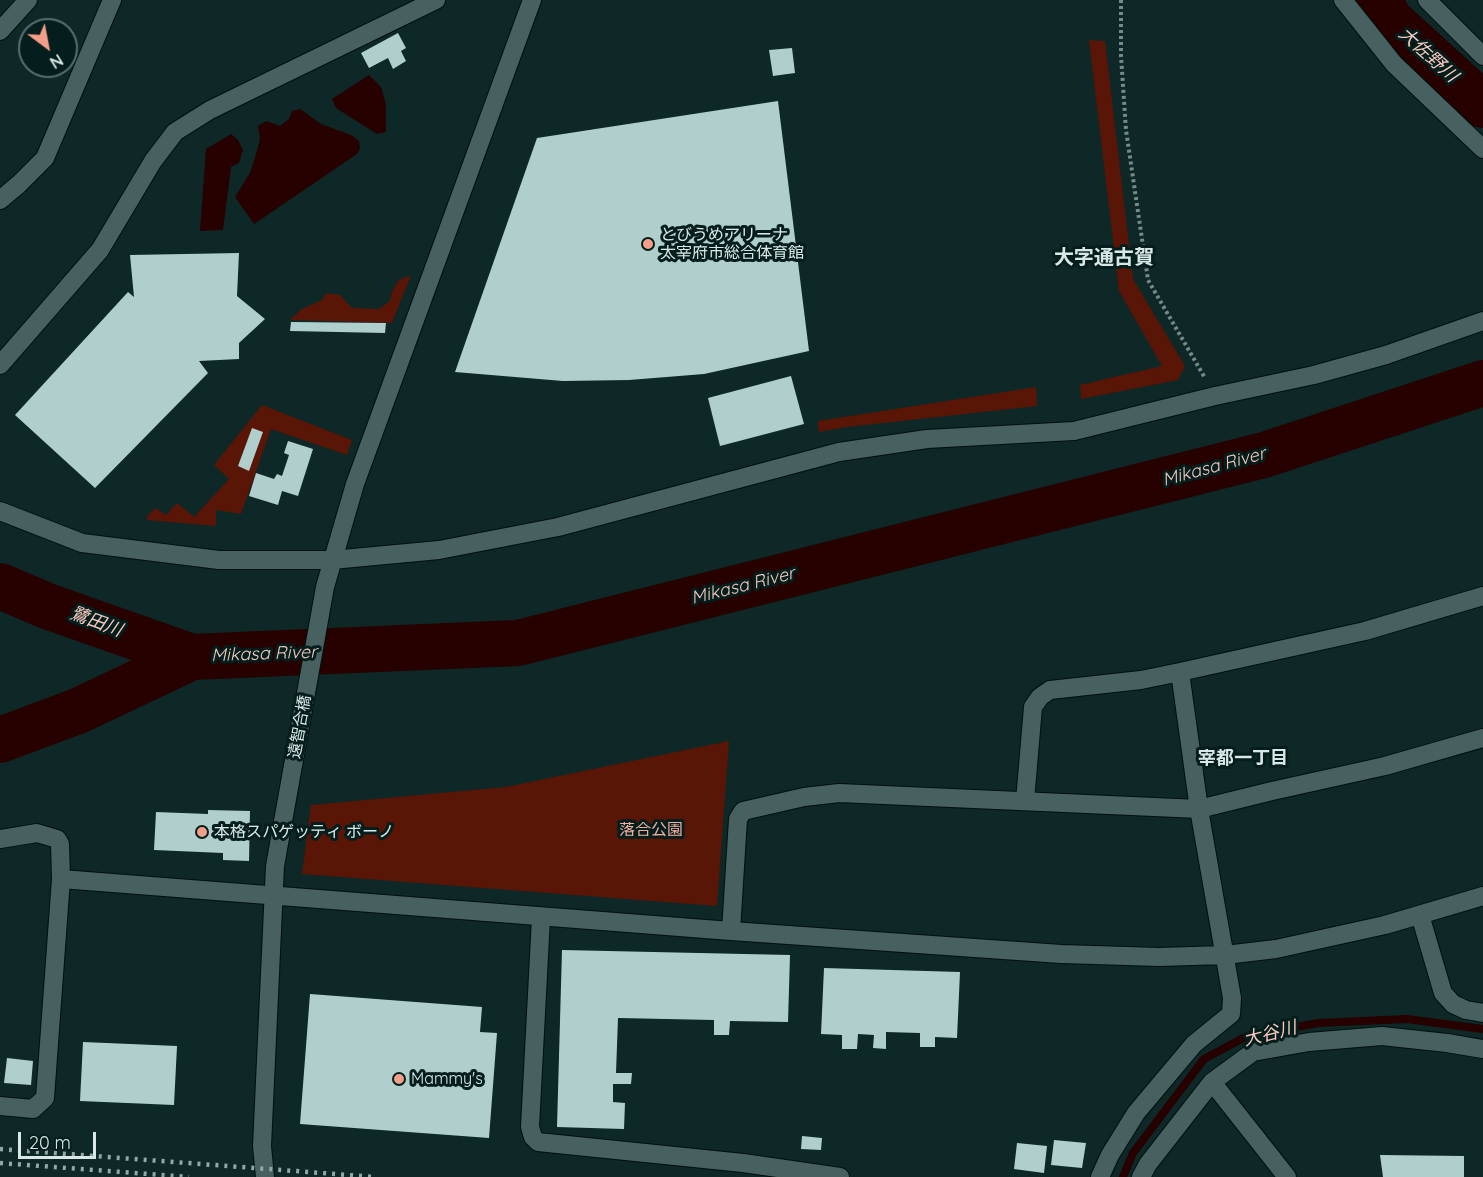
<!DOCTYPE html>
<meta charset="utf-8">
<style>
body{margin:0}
#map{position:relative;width:1483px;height:1177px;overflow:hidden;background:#0d2826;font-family:Quicksand,sans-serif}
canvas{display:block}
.north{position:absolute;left:18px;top:18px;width:60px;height:60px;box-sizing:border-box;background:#041e1d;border:2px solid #596f6e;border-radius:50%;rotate:148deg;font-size:16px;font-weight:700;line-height:24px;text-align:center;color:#d9e8e7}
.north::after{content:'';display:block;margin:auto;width:21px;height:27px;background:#f49e89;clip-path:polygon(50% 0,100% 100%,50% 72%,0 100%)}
.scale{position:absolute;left:18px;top:1132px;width:78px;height:27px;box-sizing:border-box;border:3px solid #d9e8e7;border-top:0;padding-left:8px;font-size:18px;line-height:21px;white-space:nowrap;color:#d9e8e7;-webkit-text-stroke:4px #041e1d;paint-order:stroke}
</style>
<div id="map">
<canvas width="1483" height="1177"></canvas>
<div class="north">N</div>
<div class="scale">20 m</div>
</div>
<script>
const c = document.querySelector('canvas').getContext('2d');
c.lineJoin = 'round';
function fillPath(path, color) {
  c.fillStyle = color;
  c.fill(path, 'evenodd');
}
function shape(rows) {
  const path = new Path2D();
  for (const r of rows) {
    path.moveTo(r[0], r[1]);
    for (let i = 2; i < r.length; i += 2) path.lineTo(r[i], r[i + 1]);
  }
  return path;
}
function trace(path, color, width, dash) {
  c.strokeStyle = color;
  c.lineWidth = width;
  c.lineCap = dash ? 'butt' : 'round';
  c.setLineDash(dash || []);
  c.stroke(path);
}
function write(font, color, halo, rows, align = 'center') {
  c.font = font + ' Quicksand,"Noto Sans JP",sans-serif';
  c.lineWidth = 6;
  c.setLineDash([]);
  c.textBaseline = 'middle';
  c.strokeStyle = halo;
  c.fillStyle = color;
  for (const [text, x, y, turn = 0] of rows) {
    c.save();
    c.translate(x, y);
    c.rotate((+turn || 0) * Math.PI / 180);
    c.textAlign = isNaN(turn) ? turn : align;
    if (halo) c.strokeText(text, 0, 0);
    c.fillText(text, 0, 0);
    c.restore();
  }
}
fillPath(shape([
 [1089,40,1105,41,1133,279,1185,366,1178,380,1081,399,1080,385,1162,366,1119,291],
 [411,275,392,323,290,320,302,309,322,300,326,293,340,295,352,308,379,309,390,301,392,291,399,280],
 [1036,387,1037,406,847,427,819,432,818,421],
 [262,405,352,440,347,455,271,429,241,514,216,510,216,526,147,520,148,515,156,508,166,515,177,503,194,517,229,479,214,465],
 [729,741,717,906,302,874,311,805,506,787]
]), '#591505');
fillPath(shape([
 [369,75,381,87,386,104,386,132,377,134,336,108,332,99],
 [300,109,321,124,351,135,359,141,360,149,357,154,254,224,235,197,250,173,256,154,260,139,258,126,266,121,280,126,289,119,292,111],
 [231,134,238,140,243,150,239,163,231,167,223,230,200,231,206,149]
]), '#260100');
trace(shape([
 [1123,1177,1133,1153,1204,1059,1247,1036,1318,1023,1407,1019,1483,1029]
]), '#260100', 8);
trace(shape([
 [1379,0,1390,20,1483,105],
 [0,586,47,606,192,657],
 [0,740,78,711,192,657,518,643,1264,455,1483,383]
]), '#260100', 46);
fillPath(shape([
 [398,33,406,48,401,51,406,61,393,69,388,58,369,68,361,53],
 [792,48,795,73,773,76,769,50],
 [778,101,809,351,704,374,629,380,563,381,455,372,537,138],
 [239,253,237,296,265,319,239,343,239,359,199,361,208,373,95,488,15,415,128,292,134,297,130,255],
 [291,322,386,323,385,333,290,331],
 [791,376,804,424,720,446,708,398],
 [252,428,263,432,249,471,238,466],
 [288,441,313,449,298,496,282,491,278,505,249,496,256,473,274,479,277,474,282,476,289,455,284,453],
 [208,810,250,811,249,861,223,860,223,853,154,850,156,812,208,814],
 [562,950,790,955,788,1022,730,1021,729,1035,714,1035,714,1020,618,1018,616,1073,632,1073,631,1084,613,1084,613,1102,625,1103,624,1129,557,1127],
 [824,968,960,972,957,1038,935,1037,935,1047,920,1047,920,1033,886,1032,886,1049,873,1048,874,1035,858,1034,857,1049,842,1049,842,1035,821,1034],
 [310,994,482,1007,480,1032,497,1033,489,1138,300,1124],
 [83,1042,177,1046,174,1105,80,1101],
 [7,1058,33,1061,31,1085,4,1083],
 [802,1136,822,1138,821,1150,801,1149],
 [1054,1140,1086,1143,1082,1168,1051,1165],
 [1017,1143,1047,1146,1044,1173,1014,1169],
 [1380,1155,1464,1156,1464,1177,1383,1177]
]), '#b0cfcc');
const minor = shape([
 [1343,0,1394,64,1483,149],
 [1427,0,1483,56],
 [0,31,28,0],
 [0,200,19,184,45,158,112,0],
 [0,365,100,250,153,161,175,132,210,110,436,0],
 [0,511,82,543,219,560,332,560,439,550,558,527,839,452,927,439,1074,431,1215,396,1314,375,1386,355,1483,321],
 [1025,801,1033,707,1040,697,1050,690,1141,680,1180,672,1365,631,1483,596],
 [0,839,37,833,57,839,60,844,61,879,45,1098,33,1109,0,1106],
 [61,879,731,931,1061,954,1159,957,1225,955,1276,949,1385,925,1483,896],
 [1420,915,1443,993,1453,1004,1466,1010,1483,1013],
 [541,918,530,1127,533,1137,538,1142,743,1163,840,1177],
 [731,931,738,819,743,811,804,797,839,793,1199,809,1272,791,1385,766,1483,738],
 [1212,1082,1287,1177],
 [265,1177,262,1146,275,866,325,587,355,484,532,0],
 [1100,1177,1110,1155,1136,1113,1194,1044,1231,1014,1232,998,1199,809,1180,672],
 [1141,1177,1148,1164,1212,1082,1253,1052,1309,1042,1382,1036,1447,1043,1483,1049]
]);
trace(minor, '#00100f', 20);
trace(shape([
 [1121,0,1121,56,1126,130,1148,280,1205,378]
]), '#768b89', 4, [3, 3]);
trace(minor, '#46615f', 18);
trace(shape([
 [0,1149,375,1177],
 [0,1163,189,1177]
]), '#95a8a7', 4.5, [3, 6]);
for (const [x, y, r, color] of [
 [648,244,6,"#f49e89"],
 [202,832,6,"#f49e89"],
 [399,1079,6,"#f49e89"]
]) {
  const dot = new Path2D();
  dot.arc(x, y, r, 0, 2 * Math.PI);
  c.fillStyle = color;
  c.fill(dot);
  trace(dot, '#041e1d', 2);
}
write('16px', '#d9e8e7', '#041e1d', [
 ["とびうめアリーナ",660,235],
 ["太宰府市総合体育館",660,253],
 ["本格スパゲッティ ボーノ",214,832],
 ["Mammy's",411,1079]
], 'left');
write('16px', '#d9e8e7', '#041e1d', [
 ["遠智合橋",300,727,-80]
]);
write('16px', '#f3af9e', '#041e1d', [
 ["落合公園",651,830]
]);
write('italic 18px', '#f9cabe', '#041e1d', [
 ["大佐野川",1428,55,42],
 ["Mikasa River",1214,467,-15],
 ["Mikasa River",743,586,-14],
 ["鷺田川",96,622,20],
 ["Mikasa River",264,654,-2],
 ["大谷川",1270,1034,-14]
]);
write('bold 18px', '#d9e8e7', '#041e1d', [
 ["宰都一丁目",1243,759]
]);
write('bold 20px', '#d9e8e7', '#041e1d', [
 ["大字通古賀",1104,258]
]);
</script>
